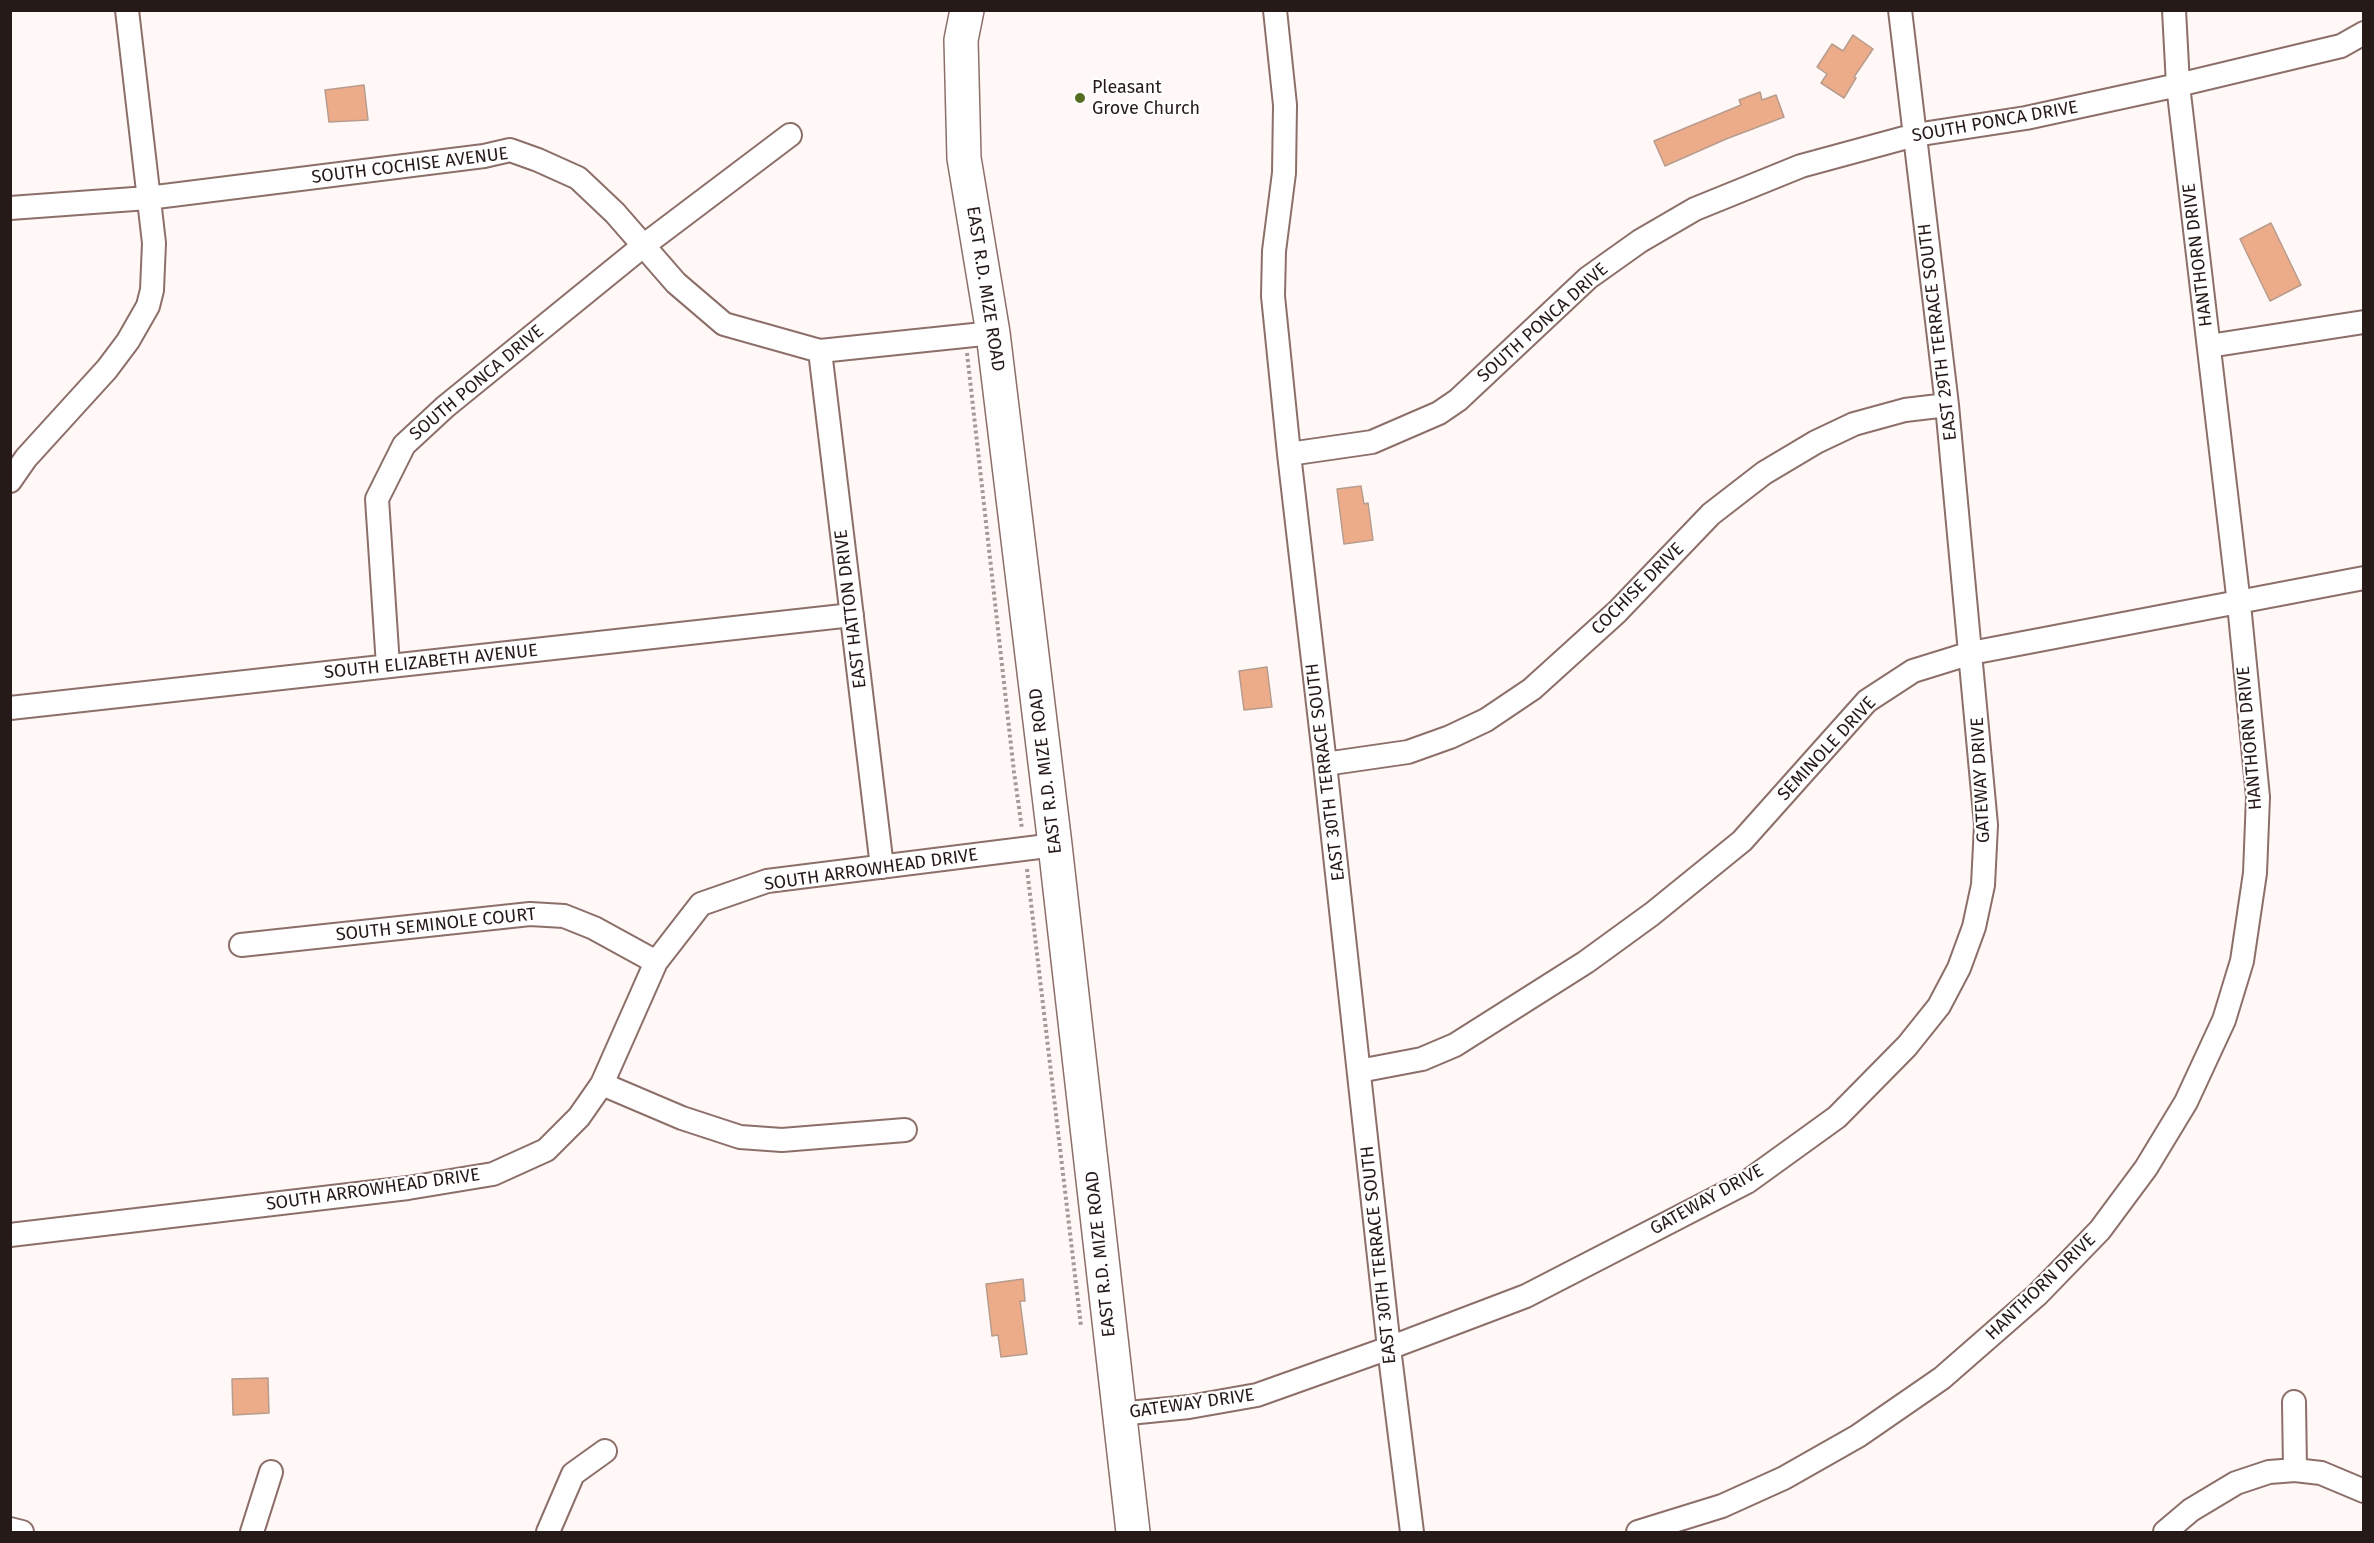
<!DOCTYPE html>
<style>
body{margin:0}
#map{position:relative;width:2374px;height:1543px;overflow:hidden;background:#fff8f6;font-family:"Fira Sans",sans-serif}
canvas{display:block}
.frame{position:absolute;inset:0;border:12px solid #251a18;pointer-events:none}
</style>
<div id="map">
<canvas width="2374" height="1543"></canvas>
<div class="frame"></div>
</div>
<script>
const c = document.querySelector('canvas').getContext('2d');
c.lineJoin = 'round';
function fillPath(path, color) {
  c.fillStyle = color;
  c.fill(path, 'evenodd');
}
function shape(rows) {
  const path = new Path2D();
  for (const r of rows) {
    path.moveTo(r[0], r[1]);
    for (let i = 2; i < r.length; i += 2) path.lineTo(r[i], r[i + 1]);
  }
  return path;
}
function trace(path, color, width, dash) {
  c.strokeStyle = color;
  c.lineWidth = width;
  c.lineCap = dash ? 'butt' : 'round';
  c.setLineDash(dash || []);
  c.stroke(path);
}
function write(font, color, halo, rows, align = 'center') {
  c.font = font + ' "Fira Sans",sans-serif';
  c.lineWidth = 4.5;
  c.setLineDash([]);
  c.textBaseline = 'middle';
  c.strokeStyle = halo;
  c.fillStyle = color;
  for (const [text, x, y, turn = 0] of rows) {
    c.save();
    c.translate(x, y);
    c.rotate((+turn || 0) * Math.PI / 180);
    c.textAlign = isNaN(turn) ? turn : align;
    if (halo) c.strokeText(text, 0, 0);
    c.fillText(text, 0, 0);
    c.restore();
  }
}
const building = shape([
 [1853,35,1873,49,1854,77,1856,78,1844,98,1821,83,1827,74,1817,67,1832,44,1843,51,1853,35],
 [364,85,368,120,329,122,325,90,364,85],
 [1760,92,1762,100,1776,95,1784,117,1726,139,1665,166,1654,141,1741,105,1739,100,1760,92],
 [2271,223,2301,285,2270,301,2240,239,2271,223],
 [1361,486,1364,504,1368,503,1373,540,1344,544,1337,489,1361,486],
 [1267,667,1272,707,1244,710,1239,671,1267,667],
 [1023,1279,1025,1301,1020,1301,1027,1354,1001,1357,998,1335,992,1336,986,1284,1023,1279],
 [268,1378,269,1413,233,1415,232,1379,268,1378]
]);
fillPath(building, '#edac89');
trace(building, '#b79c8e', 1.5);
const street = shape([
 [1275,10,1285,105,1284,173,1274,251,1273,296,1289,454,1325,764,1389,1348,1412,1532],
 [10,208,148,198,484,156,510,150,538,160,578,178,615,213,676,283,724,324,820,351,993,333],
 [2209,346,2364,322],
 [820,351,882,867],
 [1289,454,1372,442,1439,413,1458,400,1588,278,1640,241,1695,209,1801,166,1915,135,2026,118,2178,85,2341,46,2364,33],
 [10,481,26,458,107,369,128,341,148,306,152,290,154,243,127,10],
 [388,666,377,499,404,445,445,407,643,246,790,135],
 [10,708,852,615],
 [1325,764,1408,752,1450,737,1486,720,1532,689,1617,612,1711,514,1764,473,1816,442,1854,424,1905,410,1947,405],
 [241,945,530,914,564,916,594,928,656,962],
 [1359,1071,1422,1059,1455,1045,1586,962,1652,914,1742,841,1867,701,1913,671,1971,653,2364,578],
 [602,1084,682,1118,740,1137,782,1140,905,1130],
 [10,1235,408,1188,493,1174,546,1150,579,1117,602,1084,656,962,701,904,767,881,1055,845],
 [2294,1402,2295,1470],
 [1119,1414,1189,1407,1257,1395,1389,1348,1526,1296,1747,1182,1837,1117,1907,1046,1939,1006,1959,968,1974,927,1983,885,1986,825,1947,405,1900,10],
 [10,1529,22,1532],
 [252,1532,271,1472],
 [548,1532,573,1474,605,1451],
 [1638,1532,1722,1506,1784,1478,1858,1436,1942,1378,2037,1295,2100,1230,2146,1168,2186,1102,2224,1020,2242,961,2255,873,2258,797,2239,604,2178,85,2174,10],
 [2165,1532,2191,1510,2236,1483,2269,1472,2295,1470,2321,1473,2364,1491]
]);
const secondary = shape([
 [967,10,961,40,964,158,993,333,1055,845,1133,1532]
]);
trace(street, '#8d6f6a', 26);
trace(secondary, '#8d6f6a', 36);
trace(shape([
 [967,353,1014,772,1022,829],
 [1027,869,1081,1326]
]), '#a39a98', 4, [3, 3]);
trace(street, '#fff', 22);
trace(secondary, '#fff', 33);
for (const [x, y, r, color] of [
 [1080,98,6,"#546f22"]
]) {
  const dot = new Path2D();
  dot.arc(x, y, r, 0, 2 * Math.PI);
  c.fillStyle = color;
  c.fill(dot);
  trace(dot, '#fff', 2);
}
write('18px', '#251a18', '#fff', [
 ["Pleasant",1092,88],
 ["Grove Church",1092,109]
], 'left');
write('18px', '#251a18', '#fff', [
 ["SOUTH PONCA DRIVE",1995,122,-10],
 ["SOUTH COCHISE AVENUE",410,166,-7],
 ["HANTHORN DRIVE",2198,255,-97],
 ["EAST R.D. MIZE ROAD",985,289,81],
 ["SOUTH PONCA DRIVE",1543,323,-42],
 ["EAST 29TH TERRACE SOUTH",1938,332,-97],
 ["SOUTH PONCA DRIVE",477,383,-40],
 ["COCHISE DRIVE",1638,589,-45],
 ["EAST HATTON DRIVE",851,609,-97],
 ["SOUTH ELIZABETH AVENUE",431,662,-6],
 ["HANTHORN DRIVE",2250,738,-95],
 ["SEMINOLE DRIVE",1827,749,-47],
 ["EAST R.D. MIZE ROAD",1046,771,-97],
 ["EAST 30TH TERRACE SOUTH",1326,772,-97],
 ["GATEWAY DRIVE",1981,780,-93],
 ["SOUTH ARROWHEAD DRIVE",871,870,-8],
 ["SOUTH SEMINOLE COURT",436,925,-6],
 ["SOUTH ARROWHEAD DRIVE",373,1190,-8],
 ["GATEWAY DRIVE",1707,1200,-29],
 ["EAST R.D. MIZE ROAD",1101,1254,-96],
 ["EAST 30TH TERRACE SOUTH",1379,1255,-96],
 ["HANTHORN DRIVE",2041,1287,-44],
 ["GATEWAY DRIVE",1192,1404,-8]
]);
</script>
